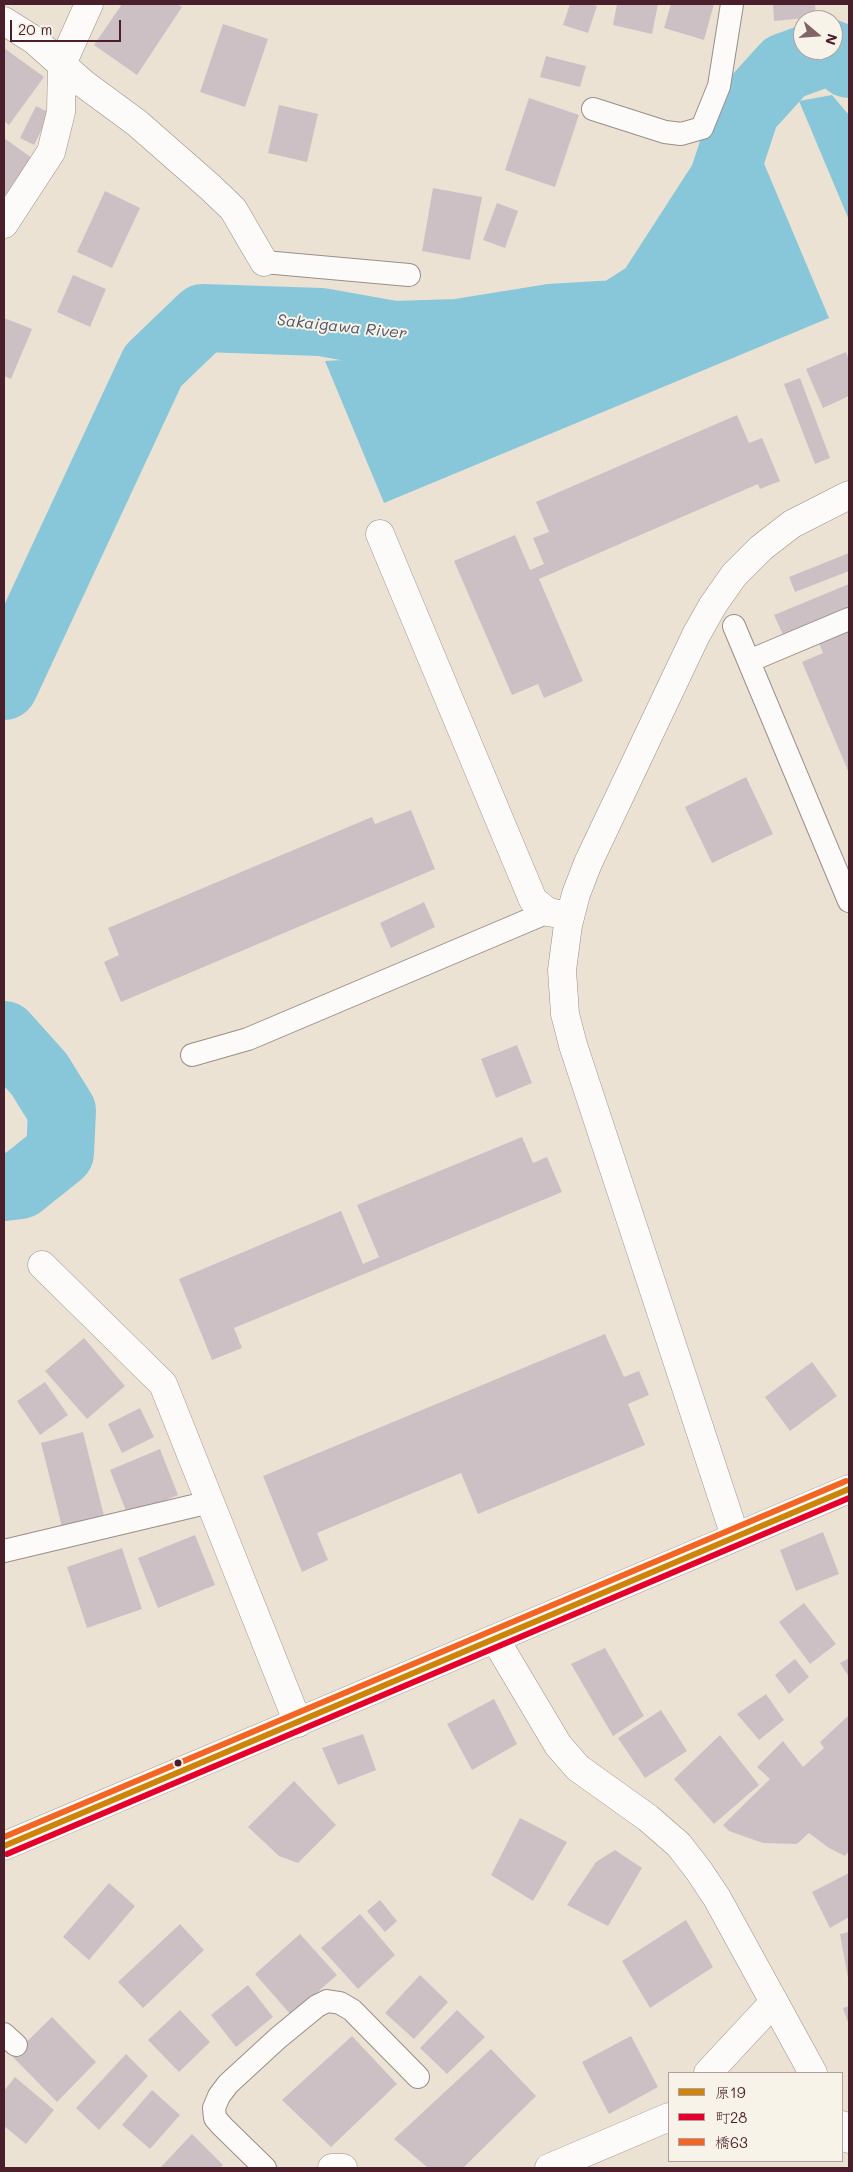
<!DOCTYPE html>
<html>
<head>
<meta charset="utf-8">
<style>
  body { margin:0 }
  #map { position:relative; width:853px; height:2172px; overflow:hidden; background:#ebe2d4; font-family:Mali,"Klee One",sans-serif }
  canvas { display:block }
  .frame { position:absolute; inset:0; border:5px solid #4a1f2b; pointer-events:none }
  .legend { position:absolute; left:668px; top:2072px; width:175px; height:90px; box-sizing:border-box; background:#f7f3e8; border:1px solid #b29e9c; margin:0; padding:6px 9px; list-style:none; font-size:15px; color:#4a1f2b }
  .legend li { display:flex; align-items:center; gap:10px; height:25px }
  .legend b { width:25px; border:1px solid #b29e9c }
  .north { position:absolute; left:793px; top:10px; width:50px; height:50px; box-sizing:border-box; background:#f7f3e8; border:1px solid #b29e9c; border-radius:50%; rotate:108deg; font-size:14px; font-weight:700; line-height:20px; text-align:center; color:#4a1f2b }
  .north::after { content:''; display:block; margin:auto; width:18px; height:22px; background:#826366; clip-path:polygon(50% 0,100% 100%,50% 72%,0 100%) }
  .scale { position:absolute; left:10px; top:20px; width:111px; height:22px; box-sizing:border-box; border:2px solid #4a1f2b; border-top:0; padding-left:6px; font-size:15px; line-height:18px; white-space:nowrap; color:#4a1f2b; -webkit-text-stroke:4px #f7f3e8; paint-order:stroke }
</style>
</head>
<body>
<div id="map">
<canvas width="853" height="2172"></canvas>
<div class="frame"></div>
<ul class="legend">
<li><b style="height:6px;background:#cc840b"></b>原19</li>
<li><b style="height:6px;background:#e4002b"></b>町28</li>
<li><b style="height:6px;background:#f26522"></b>橋63</li>
</ul>
<div class="north">N</div>
<div class="scale">20 m</div>
</div>
<script>
const context = document.querySelector('canvas').getContext('2d');
context.lineJoin = 'round';
function fill(path, color) { context.fillStyle = color; context.fill(path, 'evenodd'); }
const shape = rows => new Path2D(rows.map(r => 'M' + r).join(''));
function strokePath(path, color, width, dash) { context.strokeStyle = color; context.lineWidth = width; context.lineCap = dash ? 'butt' : 'round'; context.setLineDash(dash || []); context.stroke(path); }
function write(font, color, halo, rows, align = 'center') {
  context.font = font + ' Mali,sans-serif'; context.lineWidth = 4; context.setLineDash([]); context.textBaseline = 'middle'; context.strokeStyle = halo; context.fillStyle = color; for (const [text, x, y, turn = 0] of rows) {
    context.save(); context.translate(x, y); context.rotate((+turn || 0) * Math.PI / 180); context.textAlign = isNaN(turn) ? turn : align; if (halo) context.strokeText(text, 0, 0); context.fillText(text, 0, 0); context.restore();
  }
}
const water = shape([
  [832,95,849,115,849,220,799,101],
  [763,161,829,318,384,503,325,361,618,345,647,333,673,314,747,168]
]);
const river = shape([
  [4,686,153,366,203,318,321,322,394,335,457,333,550,318,617,314,650,293,723,180,746,110,785,67,826,52,847,60,849,64],
  [4,1035,39,1074,62,1111,60,1153,20,1185,4,1187]
]);
const building = shape([
  [122,4,177,4,182,7,137,75,94,45],
  [570,4,590,4,597,6,588,33,563,25],
  [617,4,658,4,652,34,613,25],
  [671,4,714,4,704,40,664,28],
  [773,4,815,4,816,17,774,21],
  [223,24,268,39,245,107,200,92],
  [4,48,44,77,9,125,4,121],
  [546,56,586,66,580,87,540,77],
  [529,98,579,115,555,187,505,170],
  [279,105,318,114,307,162,268,153],
  [36,106,50,113,34,145,20,138],
  [4,138,32,158,5,195,4,194],
  [433,188,482,197,470,260,422,251],
  [105,191,140,208,112,268,77,252],
  [497,203,518,211,505,248,483,240],
  [73,275,106,289,90,327,57,312],
  [4,318,32,329,11,379,4,376],
  [846,352,849,360,849,396,823,408,806,369],
  [800,378,830,458,815,464,784,384],
  [737,415,749,443,762,438,780,481,760,489,758,484,539,579,583,681,544,698,538,684,512,695,454,561,515,535,530,570,544,564,533,538,549,532,536,502],
  [849,553,849,571,795,592,789,577],
  [849,584,849,611,784,637,774,615],
  [849,630,849,773,802,662,823,653,819,643],
  [746,777,773,834,712,863,685,807],
  [411,810,435,869,121,1002,104,962,119,955,108,928,372,817,375,824],
  [424,902,435,927,391,948,380,923],
  [517,1045,532,1083,496,1098,481,1059],
  [522,1137,533,1163,547,1157,562,1192,234,1328,242,1348,212,1360,179,1279,341,1211,363,1264,379,1257,357,1205],
  [605,1334,624,1377,639,1371,649,1395,628,1404,645,1445,478,1514,461,1473,317,1533,328,1560,302,1572,263,1476],
  [84,1338,125,1386,87,1419,45,1371],
  [812,1362,837,1396,790,1431,765,1397],
  [45,1382,68,1415,40,1435,17,1401],
  [140,1408,154,1437,122,1453,108,1424],
  [83,1432,104,1516,62,1527,41,1443],
  [160,1449,178,1495,128,1516,110,1470],
  [823,1532,839,1574,796,1591,780,1550],
  [195,1535,215,1585,158,1608,138,1558],
  [122,1548,142,1609,87,1628,67,1567],
  [804,1603,836,1644,810,1664,779,1622],
  [605,1648,644,1716,613,1736,571,1664],
  [849,1658,849,1677,840,1663],
  [795,1659,809,1677,789,1694,775,1675],
  [766,1694,784,1720,759,1740,737,1714],
  [494,1699,517,1744,472,1770,447,1724],
  [661,1710,687,1751,645,1778,618,1738],
  [849,1715,849,1851,845,1856,829,1848,809,1833,797,1844,763,1843,729,1831,723,1825,770,1779,757,1767,783,1741,803,1767,824,1748,820,1742],
  [363,1734,376,1770,338,1785,322,1748],
  [720,1735,759,1785,714,1824,674,1779],
  [294,1781,336,1825,298,1863,279,1856,248,1827],
  [520,1818,567,1842,533,1901,491,1875],
  [615,1850,642,1868,608,1926,567,1905,596,1862],
  [849,1873,849,1917,830,1928,812,1892],
  [109,1883,135,1906,89,1960,63,1937],
  [380,1900,397,1921,385,1932,367,1911],
  [360,1914,395,1955,358,1989,321,1948],
  [686,1920,713,1967,650,2008,622,1961],
  [180,1924,204,1950,143,2008,118,1982],
  [849,1932,849,1978,848,1978,840,1934],
  [300,1934,337,1975,291,2015,255,1974],
  [420,1975,448,2002,414,2039,385,2013],
  [248,1985,273,2017,236,2047,211,2015],
  [849,2006,849,2025,843,2008],
  [180,2010,210,2042,179,2072,148,2040],
  [457,2010,485,2037,447,2074,420,2048],
  [52,2017,96,2062,57,2102,12,2056],
  [352,2036,397,2084,331,2147,282,2100],
  [631,2036,658,2087,609,2114,582,2062],
  [491,2049,536,2096,463,2168,428,2168,394,2139],
  [126,2054,148,2076,99,2130,76,2108],
  [15,2077,54,2110,26,2144,4,2126,4,2091],
  [152,2090,180,2115,150,2149,122,2125],
  [192,2134,223,2165,220,2168,160,2168]
]);
const service = shape([
  [593,109,665,132,681,134,702,128,719,86,732,4],
  [264,262,409,275],
  [734,626,849,901],
  [749,661,849,619],
  [192,1055,248,1039,548,912],
  [4,1551,210,1502],
  [4,2034,16,2045],
  [265,2168,222,2126,215,2118,214,2108,219,2096,228,2084,278,2038,317,2006,327,2001,340,2003,352,2010,418,2077]
]);
const minor = shape([
  [4,21,34,40,84,84,137,123,210,187,233,209,264,262],
  [4,224,51,152,61,112,62,64,89,4],
  [380,534,533,900,548,912,570,916],
  [42,1265,163,1384,298,1723],
  [708,2073,774,2002],
  [332,2168,343,2168],
  [549,2168,669,2117]
]);
const tertiary = shape([
  [735,1536,573,1045,565,1014,562,970,568,925,576,894,588,863,696,635,713,605,734,575,761,548,792,524,849,495],
  [495,1639,558,1745,578,1768,648,1818,679,1845,699,1871,717,1898,813,2073],
  [842,2125,849,2139]
]);
const primary = shape([
  [4,1846,849,1489]
]);
const bus1 = shape([
  [4,1846,849,1489]
]);
const bus2 = shape([
  [7,1854,849,1498]
]);
const bus3 = shape([
  [4,1837,846,1481]
]);
const markers = [
  [178,1763,4.5,"#4a1f2b"]
];
const waterNames = [
  ["Sakaigawa River",342,327,6]
];
fill(water, '#88c7da');
strokePath(river, '#88c7da', 68);
fill(building, '#cdc0c5');
strokePath(service, '#9a8e89', 24);
strokePath(minor, '#9a8e89', 29);
strokePath(tertiary, '#9a8e89', 29);
strokePath(primary, '#9a8e89', 29);
strokePath(service, '#fcfbf9', 22);
strokePath(minor, '#fcfbf9', 28);
strokePath(tertiary, '#fcfbf9', 28);
strokePath(primary, '#fcfbf9', 28);
strokePath(bus1, '#cc840b', 6);
strokePath(bus2, '#e4002b', 6);
strokePath(bus3, '#f26522', 6);
for (const [x, y, r, color] of markers) { const dot = new Path2D(); dot.arc(x, y, r, 0, 2 * Math.PI); context.fillStyle = color; context.fill(dot); strokePath(dot, '#f7f3e8', 2); }
write('italic 16px', '#515669', '#f7f3e8', waterNames);
</script>
</body>
</html>
